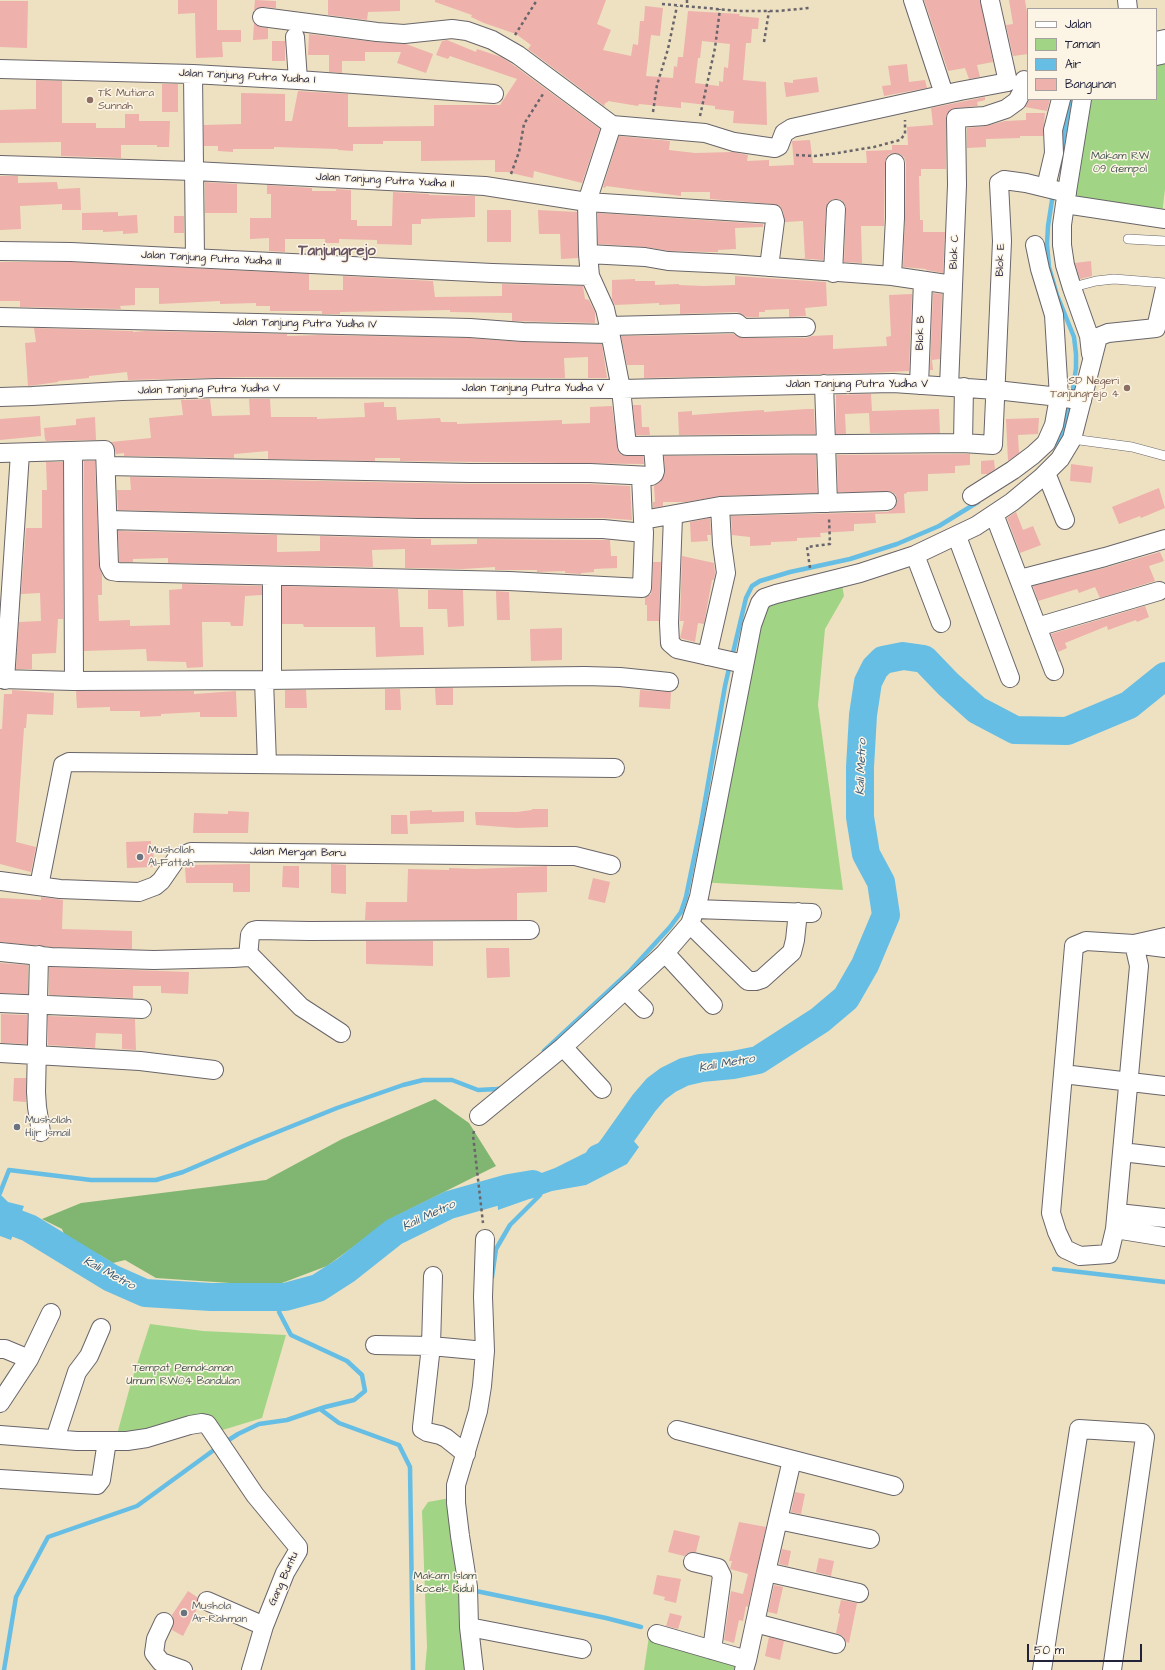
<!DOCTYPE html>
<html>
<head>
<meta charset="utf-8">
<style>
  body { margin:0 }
  #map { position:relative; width:1165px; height:1670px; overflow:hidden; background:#eee1c1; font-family:"Architects Daughter",sans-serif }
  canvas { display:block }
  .legend { position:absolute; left:1027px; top:8px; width:130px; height:92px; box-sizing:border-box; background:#fcf5e5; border:1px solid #a5a1a1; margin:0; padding:5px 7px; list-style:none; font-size:12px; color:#22223b }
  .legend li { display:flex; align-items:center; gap:8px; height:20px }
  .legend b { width:20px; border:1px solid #a5a1a1 }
  .scale { position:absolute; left:1027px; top:1644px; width:115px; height:18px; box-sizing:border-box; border:2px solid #22223b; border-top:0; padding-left:5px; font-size:12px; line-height:14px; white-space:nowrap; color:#22223b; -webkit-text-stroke:3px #fcf5e5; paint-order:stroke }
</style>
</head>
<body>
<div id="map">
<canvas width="1165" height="1670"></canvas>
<ul class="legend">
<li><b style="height:5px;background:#fff"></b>Jalan</li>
<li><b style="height:11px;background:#a1d585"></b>Taman</li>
<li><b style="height:11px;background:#66bee4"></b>Air</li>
<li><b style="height:11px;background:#eeb1ac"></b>Bangunan</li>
</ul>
<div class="scale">50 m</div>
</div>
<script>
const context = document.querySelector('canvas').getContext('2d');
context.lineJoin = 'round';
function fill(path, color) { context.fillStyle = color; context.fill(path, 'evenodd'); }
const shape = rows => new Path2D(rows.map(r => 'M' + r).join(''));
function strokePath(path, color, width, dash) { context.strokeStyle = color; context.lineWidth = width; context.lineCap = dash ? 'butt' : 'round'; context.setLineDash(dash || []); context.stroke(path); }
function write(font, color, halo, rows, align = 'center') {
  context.font = font + ' "Architects Daughter",sans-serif'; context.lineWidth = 3; context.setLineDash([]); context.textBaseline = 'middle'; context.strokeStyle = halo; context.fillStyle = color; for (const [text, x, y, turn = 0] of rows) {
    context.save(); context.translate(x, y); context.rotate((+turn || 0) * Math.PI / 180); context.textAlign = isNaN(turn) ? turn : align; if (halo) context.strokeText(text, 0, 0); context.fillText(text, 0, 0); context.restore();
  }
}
const green = shape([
  [1165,59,1165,189,1162,215,1071,201,1087,99,1156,99,1156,61],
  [840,573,844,596,825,629,818,705,843,890,698,882,738,663,752,598,760,589],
  [150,1324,203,1331,286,1335,262,1418,216,1432,208,1421,116,1438,131,1383],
  [450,1498,469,1670,425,1670,427,1647,422,1511,428,1502],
  [649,1636,737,1660,734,1670,644,1670]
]);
const forest = shape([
  [435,1099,469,1123,496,1166,394,1217,327,1266,274,1286,156,1278,125,1260,113,1263,100,1255,72,1253,62,1229,42,1219,81,1203,266,1180,342,1139]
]);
const water = shape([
  [617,1122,639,1147,627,1164,586,1185,552,1191,498,1210,496,1187,528,1178,555,1168,593,1149],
  [0,1194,8,1202,24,1206,11,1240,0,1236]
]);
const stream = shape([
  [1062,149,1070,99],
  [1053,194,1048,226,1047,244,1049,267,1057,295,1074,337,1076,354,1076,368,1072,395],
  [1054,445,1061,435,1070,402],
  [732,657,746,598,752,586,760,581,790,572,850,559,897,544,939,526,978,502],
  [544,1051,629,972,670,927,681,912,686,897,701,824,725,686,730,664],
  [0,1193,9,1170,91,1180,156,1180,183,1172,255,1141,337,1108,403,1085,423,1080,452,1080,478,1090,497,1089,503,1088],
  [1054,1269,1165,1282],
  [492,1277,496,1249,510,1225,540,1195,538,1189],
  [320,1409,339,1423,399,1445,410,1467,413,1670],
  [224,1443,238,1434,259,1424,287,1420,325,1407,354,1400,365,1391,362,1375,347,1361,291,1335,279,1312,285,1297],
  [475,1587,476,1591,606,1618,641,1627],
  [4,1670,16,1597,48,1537,137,1506,218,1447]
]);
const river = shape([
  [599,1158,608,1154,644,1103,656,1089,668,1080,684,1072,701,1068,733,1065,758,1060,820,1020,846,998,865,965,886,915,881,882,866,854,860,817,860,767,863,715,868,682,875,668,883,660,903,656,924,659,948,684,977,710,1015,730,1067,731,1129,705,1165,676],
  [0,1217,29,1228,111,1278,145,1293,211,1297,285,1297,318,1288,346,1270,394,1232,449,1205,509,1188,533,1184]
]);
const building = shape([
  [178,0,217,0,217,30,241,30,241,42,222,42,223,57,196,58,195,13,178,14],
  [255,0,276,1,276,8,263,7,254,10],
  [328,0,400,0,400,11,368,12,367,20,328,15],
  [435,0,606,0,597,24,611,30,603,50,631,56,633,44,638,45,640,21,644,21,645,6,663,8,660,36,651,35,646,76,673,78,674,66,677,67,678,57,683,57,688,11,740,14,739,16,759,18,758,29,752,29,751,43,746,43,743,80,766,82,767,125,733,123,734,111,715,109,715,106,681,102,681,108,639,104,638,106,608,101,607,103,606,102,604,106,528,49,531,45,516,34,484,23,471,17,472,15,435,2],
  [702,41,730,44,728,68,724,67,723,82,719,81,719,86,695,83,698,58,700,58],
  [924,0,980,0,993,62,977,65,980,77,969,79,965,68,948,71],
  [1009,0,1025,0,1028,19,1028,54,1013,56,1006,25,1013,24],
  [0,1,28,1,27,48,0,47],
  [254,23,260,27,268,28,268,39,253,40],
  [309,34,376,42,406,44,433,54,426,73,397,63,401,52,365,52,365,61,342,61,342,73,329,72,329,55,308,55],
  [447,40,476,52,477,49,501,57,512,64,600,129,582,183,534,171,533,178,507,172,495,172,495,160,421,161,421,141,383,141,383,144,353,144,353,151,338,150,338,149,274,147,274,149,233,149,233,152,218,151,218,146,204,146,204,125,241,124,241,93,285,94,285,121,292,121,298,91,348,94,348,127,434,126,434,105,500,105,517,79,450,56,448,59,436,55,442,41],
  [272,41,285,41,285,61,272,61],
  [907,64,909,82,925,80,927,88,884,96,882,86,891,85,888,66],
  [817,77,819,92,786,97,784,82,793,83,793,80],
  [36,80,62,81,62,123,96,123,96,128,125,128,125,114,139,114,139,121,170,121,169,147,157,147,157,145,121,145,121,158,61,156,61,142,0,143,0,110,36,109],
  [162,84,178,84,178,112,162,112],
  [985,97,985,100,977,102,978,106,955,108,947,113,946,118,946,169,921,169,921,176,919,176,920,220,923,220,923,232,945,232,943,273,926,270,926,269,903,267,905,219,906,163,904,157,900,154,895,153,889,154,886,158,885,163,884,226,861,226,862,263,844,262,846,209,845,204,841,200,837,199,831,200,827,204,826,208,823,260,797,258,805,258,803,221,785,222,783,211,780,206,774,204,710,199,710,192,681,192,681,196,606,186,605,188,603,187,619,136,670,141,669,150,695,153,733,152,748,155,747,161,769,160,769,166,794,165,792,141,810,140,813,163,867,163,866,151,892,150,892,145,908,145,907,127,933,125,931,108],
  [1030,99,1050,99,1047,111,1025,107],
  [1026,113,1045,113,1043,136,1020,136,1020,138,986,139,986,147,967,148,967,128,986,126,1005,121,1026,120],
  [0,176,18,176,18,183,57,182,58,189,80,188,81,210,62,210,62,204,20,206,21,229,0,230],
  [205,182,237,184,237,213,205,213],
  [267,185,312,188,312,191,336,191,336,189,351,190,351,220,357,220,357,226,392,226,393,192,429,194,429,195,475,196,475,217,421,219,421,224,412,224,412,245,377,244,377,240,339,239,339,243,325,243,325,239,285,239,285,252,269,251,269,238,250,239,250,218,271,218,271,194,267,194],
  [487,210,511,210,511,242,487,242],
  [538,210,577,212,578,258,561,259,560,234,539,234],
  [118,212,118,216,137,215,138,233,123,234,123,231,103,232,103,230,82,230,82,213],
  [598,213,763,224,763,227,735,228,736,249,718,250,718,252,709,252,669,251,646,247,598,244],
  [174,216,184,216,184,233,174,233],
  [1091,261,1092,276,1080,279,1075,263],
  [0,262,71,262,309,274,309,290,343,290,343,276,433,281,435,297,502,296,502,284,583,286,585,299,589,300,595,312,595,323,512,321,512,313,450,312,450,310,340,312,340,314,322,314,322,311,270,311,270,306,256,306,256,303,220,304,220,301,159,304,159,288,135,288,135,305,120,306,121,309,20,307,20,301,0,301],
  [735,276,826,282,827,306,805,308,806,316,789,317,789,309,765,310,765,312,759,312,759,317,747,317,737,312,680,314,680,304,659,305,659,303,615,305,612,300,612,280,635,279,635,281,655,281,655,285,679,284,679,285,704,286,735,285],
  [933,293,942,294,940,359,932,360,933,370,930,370],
  [912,294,909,371,870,373,644,378,644,365,627,365,621,336,733,334,743,338,806,338,812,336,833,335,833,349,887,346,886,337,891,336,889,295],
  [34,328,133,331,133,332,145,331,287,334,287,336,319,335,469,338,523,342,602,344,607,378,588,378,588,357,564,358,565,378,247,377,128,380,127,372,89,376,89,378,58,381,58,382,28,386,25,343,36,342],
  [871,394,872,411,939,409,940,433,870,433,869,413,845,414,846,434,836,434,836,395],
  [210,399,212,416,250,415,249,399,270,399,271,417,317,417,317,419,365,417,364,403,384,402,384,407,396,407,397,420,440,418,441,422,457,422,457,424,562,420,562,424,590,423,590,407,612,406,618,452,622,455,627,456,643,456,644,464,400,461,400,458,375,458,375,461,268,459,268,451,234,454,234,458,130,456,124,456,124,453,116,454,114,445,111,442,151,438,149,418,183,415,181,400],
  [633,405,641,405,642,427,649,427,650,435,636,435],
  [807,409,814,409,815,434,679,435,678,412,692,411,692,415,747,411,764,410,764,412],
  [40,416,41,436,0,440,0,419],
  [95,417,96,440,46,441,45,439,44,428,76,425,76,419],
  [1039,418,1038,434,1018,435,1019,453,1008,461,1006,419],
  [970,454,970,465,955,466,955,473,928,474,928,491,907,492,907,493,904,494,905,513,875,514,876,523,854,524,854,531,820,533,821,537,797,538,797,541,771,542,771,545,750,546,750,537,732,535,731,516,887,512,892,510,896,506,897,500,896,495,892,492,838,492,837,455],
  [816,455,817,493,720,496,686,502,663,502,663,506,653,508,653,502,655,502,654,486,660,482,665,474,664,456],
  [994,460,995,469,988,474,981,474,981,461],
  [84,461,95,461,99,565,102,574,102,595,98,595,99,621,130,620,130,626,170,625,169,590,182,589,182,584,262,586,262,595,245,596,243,626,231,626,230,622,202,622,203,667,187,668,186,662,147,661,146,649,84,651],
  [46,462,63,462,63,619,58,619,56,653,32,654,32,669,16,669,19,622,41,621,40,593,21,594,26,528,42,528,42,490,47,490],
  [1071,464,1093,467,1091,483,1070,481],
  [130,477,470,484,590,484,630,486,632,520,603,518,417,518,118,510,117,490,131,490],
  [1159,488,1165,508,1141,518,1140,516,1119,524,1112,507],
  [1016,512,1023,530,1033,526,1041,545,1020,553,1007,518],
  [710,518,711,535,707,535,708,541,691,542,690,522],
  [118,531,277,535,277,552,320,551,320,536,431,539,431,545,477,544,477,539,602,540,610,540,611,556,617,556,617,568,594,569,594,572,581,573,581,574,565,573,565,571,537,572,537,570,495,570,495,567,463,569,405,568,405,549,372,550,373,567,168,563,168,558,133,559,133,562,119,562],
  [1160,552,1164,561,1149,566,1155,581,1100,598,1095,587,1079,593,1077,589,1038,601,1033,586,1108,567],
  [682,556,714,563,715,573,714,580,712,580,704,624,698,623,695,642,680,638,684,621,680,621],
  [653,562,661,562,659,621,647,621,647,605,645,605,645,598,651,594,652,589],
  [282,586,398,589,400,627,423,627,424,655,376,657,375,627,304,627,303,624,282,624],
  [428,590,463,590,464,626,448,627,447,609,428,609],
  [496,591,509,592,510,620,497,620],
  [1145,606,1149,617,1137,622,1136,620,1108,630,1107,626,1065,643,1067,648,1058,652,1051,634],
  [562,628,562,660,531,661,530,629],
  [435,688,453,688,453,705,436,705],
  [385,689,400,689,401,710,385,710],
  [12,690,54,693,53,715,27,714,26,728,24,728,16,842,36,847,31,872,0,864,0,729,2,729,4,694,12,694],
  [285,690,306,690,307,708,285,708],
  [640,690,671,692,670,709,639,707],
  [76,691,194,691,194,694,236,691,237,717,200,717,200,712,161,714,161,716,140,717,140,711,110,711,110,707,77,708],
  [532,809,548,809,548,827,517,828,476,825,475,812,517,812,532,810],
  [432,810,432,812,464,811,464,822,410,824,410,811],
  [228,811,249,812,248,833,193,833,194,813,228,814],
  [391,815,407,815,408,834,391,834],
  [151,841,151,846,153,846,154,867,127,868,126,842],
  [250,864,250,892,233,892,233,883,186,883,185,866,188,865],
  [331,864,346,865,346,894,331,893],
  [283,866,299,866,299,888,282,887],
  [547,866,547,892,517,893,517,920,365,920,366,902,407,902,408,869,449,870,449,868,475,869],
  [593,878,610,882,605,903,588,899],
  [41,897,63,900,62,929,132,931,132,949,52,947,0,942,0,898,41,900],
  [366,941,433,941,433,966,366,964],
  [486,948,509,948,510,977,487,978],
  [0,963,28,965,28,994,0,993],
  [49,967,189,972,188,994,161,993,161,986,133,986,133,998,49,995],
  [1,1014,27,1015,27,1044,1,1043],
  [48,1016,135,1019,136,1050,122,1049,122,1034,96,1033,95,1048,48,1045],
  [14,1078,26,1078,26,1102,13,1101],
  [795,1492,805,1494,801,1514,791,1512],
  [739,1522,766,1527,748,1607,746,1606,743,1621,739,1620,734,1643,724,1640,731,1591,743,1594,748,1574,730,1569,732,1561,729,1561],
  [674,1530,700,1536,696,1552,690,1552,684,1556,668,1552],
  [782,1549,791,1551,788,1566,779,1564],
  [819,1558,834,1561,831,1576,816,1572],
  [657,1575,681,1579,676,1603,664,1600,665,1597,653,1594],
  [774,1585,783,1587,777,1614,768,1612],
  [188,1591,197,1597,197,1602,198,1607,183,1636,172,1630,174,1622,172,1615],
  [841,1600,857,1603,849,1643,846,1642,843,1636,836,1633,840,1614,838,1613],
  [670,1613,682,1616,678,1629,666,1626],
  [769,1637,784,1641,780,1660,765,1656]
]);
const path = shape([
  [687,0,687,7],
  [662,4,739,11,778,11,809,8],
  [515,35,537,0],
  [764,42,769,11],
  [653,112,657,85,668,49,677,6],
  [700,116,715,48,720,9],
  [796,155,815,156,838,153,874,147,900,140,905,134,905,120],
  [511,174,519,152,524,124,543,94],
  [810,568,807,547,830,544,829,518],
  [474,1131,473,1135,483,1223]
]);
const lane = shape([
  [1128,239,1165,241],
  [1077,286,1096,281,1114,279,1165,283],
  [1072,439,1132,447,1165,456]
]);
const street = shape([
  [913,0,944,94],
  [1127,0,1128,9],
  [262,17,377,32,404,34,452,29,467,31,492,40,518,55,612,125,705,133,734,142,775,148,779,146,784,133,792,128,960,91,1008,82,990,1],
  [295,37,298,80],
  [1156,41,1165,39],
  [1156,56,1165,54],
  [0,69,193,74,298,80,494,94],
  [193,74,195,258],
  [1082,99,1065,204,1062,225,1062,245,1065,265,1072,288,1089,336,1091,354],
  [895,163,895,218,892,276,731,264,668,261,645,257,588,254,590,276,605,309,608,322,621,389,627,446,963,443,964,387],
  [0,165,194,171,485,186,587,202,773,214,775,221,769,267],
  [1046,187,1054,153,1053,130,1061,99],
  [1065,204,1165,219],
  [0,251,71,252,492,273,590,276],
  [588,254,587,202,612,125],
  [833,273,836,209],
  [892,276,953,285],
  [0,317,470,328,523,332,609,334],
  [608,326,737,323,743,328,806,327],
  [824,384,828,503],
  [919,385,923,281],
  [949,387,957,185,956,118,985,116,1006,109,1017,101,1024,88,1024,80],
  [0,397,32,396,122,391,218,388,621,389,893,383,996,390,1059,397,1082,401],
  [963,443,993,445,1002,241,999,183,1004,180,1026,183,1067,193],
  [73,451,74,681],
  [0,453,105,450,109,565,112,571,118,572,509,581,642,588,644,533,643,520,720,506,887,501],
  [106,466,470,473,590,473,651,476,654,474,655,471,653,447],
  [1046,473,1065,520],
  [641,476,643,520],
  [972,496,1013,470,1033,455,1046,443,1054,425,1059,397,1054,315,1040,269,1035,245],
  [994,514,1054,671],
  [673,516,669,623,670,643,677,649,744,664],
  [108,520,417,528,603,529,644,533],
  [959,542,1010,678],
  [915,555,941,623],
  [272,576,272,680],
  [1020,579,1105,557,1165,539],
  [1037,627,1159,591],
  [707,656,726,573,722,544,720,506],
  [1,679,74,681,264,680,585,676,620,677,669,682],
  [5,680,20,453],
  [264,680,267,764],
  [0,881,60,889,139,892,155,886,161,881,177,858,191,852,555,856,575,856,611,865],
  [39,886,63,765,69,762,615,768],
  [695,909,812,913],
  [690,924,746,979,748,981,756,981,762,979,792,952,795,940,798,912],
  [1165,937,1134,944,1165,948],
  [1086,941,1134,944,1139,966,1115,1229,1109,1254,1080,1256,1065,1249,1057,1232,1051,1213,1074,946,1086,941],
  [0,952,51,957,154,960,233,958,248,957,250,935,253,931,257,930,309,931,530,930],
  [665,953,713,1005],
  [249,954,301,1007,341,1033],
  [39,955,36,1092,37,1107,41,1132],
  [625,990,644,1009],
  [0,1003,142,1009],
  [563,1047,602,1089],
  [0,1053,140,1061,214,1070],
  [1063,1074,1165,1086],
  [479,1116,563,1047,625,990,665,953,690,924,699,897,752,625,760,603,764,598,776,594,860,573,915,555,976,526,1012,502,1041,478,1060,459,1072,439,1098,337,1108,333,1156,328,1165,288],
  [1122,1152,1165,1157],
  [1118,1213,1165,1218],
  [1115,1229,1165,1237],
  [433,1276,431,1346,422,1427,422,1429,427,1432,440,1435,446,1438,466,1454],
  [375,1345,431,1346,485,1351],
  [0,1349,5,1349,29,1359],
  [0,1403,29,1359,51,1313],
  [677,1430,894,1486],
  [0,1435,77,1441,127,1441,147,1438,190,1425,202,1423,207,1424,255,1495,298,1547,298,1551,285,1573,264,1626,251,1670],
  [55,1439,77,1372,89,1356,101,1328],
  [0,1479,97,1485,101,1480,107,1441],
  [778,1520,792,1460],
  [693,1562,718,1568,722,1576,712,1650],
  [766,1572,778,1520,870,1539],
  [207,1601,264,1626],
  [164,1622,156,1639,154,1653,161,1662,183,1670],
  [755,1623,836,1644],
  [469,1627,582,1649],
  [657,1634,747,1660,744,1670],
  [747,1660,766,1572,859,1593],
  [474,1670,469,1627,468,1587,460,1536,456,1503,456,1485,478,1411,482,1386,485,1351,483,1297,485,1239],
  [1042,1670,1079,1429,1142,1433,1145,1437,1112,1670]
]);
const markers = [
  [90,100,4,"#8d6e63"],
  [1127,388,4,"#8d6e63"],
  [140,857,4,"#6b7280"],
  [17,1127,4,"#6b7280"],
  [184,1613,4,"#6b7280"]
];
const streetNames = [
  ["Jalan Tanjung Putra Yudha I",247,77,3],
  ["Jalan Tanjung Putra Yudha II",385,181,3],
  ["Blok C",955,252,-87],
  ["Jalan Tanjung Putra Yudha III",211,259,3],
  ["Blok E",1001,260,-88],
  ["Jalan Tanjung Putra Yudha IV",305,324,1],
  ["Blok B",921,333,-88],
  ["Jalan Tanjung Putra Yudha V",857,385],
  ["Jalan Tanjung Putra Yudha V",533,389],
  ["Jalan Tanjung Putra Yudha V",209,390,-1],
  ["Jalan Mergan Baru",298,853,1],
  ["Gang Buntu",284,1579,-66]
];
const educationNames = [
  ["TK Mutiara",98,94],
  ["Sunnah",98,107],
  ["SD Negeri",1119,382,"right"],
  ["Tanjungrejo 4",1119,395,"right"]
];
const parkNames = [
  ["Makam RW",1120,157],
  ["09 Gempol",1120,170],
  ["Tempat Pemakaman",183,1369],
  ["Umum RW04 Bandulan",183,1382],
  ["Makam Islam",445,1577],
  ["Kocek Kidul",445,1590]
];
const worshipNames = [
  ["Mushollah",148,851],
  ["Al-Fattah",148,864],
  ["Mushollah",25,1121],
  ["Hijr Ismail",25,1134],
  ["Mushola",192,1607],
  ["Ar-Rahman",192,1620]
];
const waterNames = [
  ["Kali Metro",862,767,-88],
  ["Kali Metro",727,1064,-10],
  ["Kali Metro",429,1216,-25],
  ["Kali Metro",109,1274,28]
];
const districtNames = [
  ["Tanjungrejo",337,252]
];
fill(green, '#a1d585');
fill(forest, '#80b672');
fill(water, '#66bee4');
strokePath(stream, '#66bee4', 4.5);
strokePath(river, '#66bee4', 28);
fill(building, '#eeb1ac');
strokePath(lane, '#69656a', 10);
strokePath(street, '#69656a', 20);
strokePath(path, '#69656a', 2.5, [3, 3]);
strokePath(lane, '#fff', 9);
strokePath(street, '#fff', 18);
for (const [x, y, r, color] of markers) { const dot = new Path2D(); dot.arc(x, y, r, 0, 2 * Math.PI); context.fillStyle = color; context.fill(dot); strokePath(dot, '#fcf5e5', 1.5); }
write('11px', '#22223b', '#fcf5e5', streetNames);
write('11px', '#785e54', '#fcf5e5', educationNames, 'left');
write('11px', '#485851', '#fcf5e5', parkNames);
write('11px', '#5b616d', '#fcf5e5', worshipNames, 'left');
write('italic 12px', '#3a5976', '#fcf5e5', waterNames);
write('bold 15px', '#695463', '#fcf5e5', districtNames);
</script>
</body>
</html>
